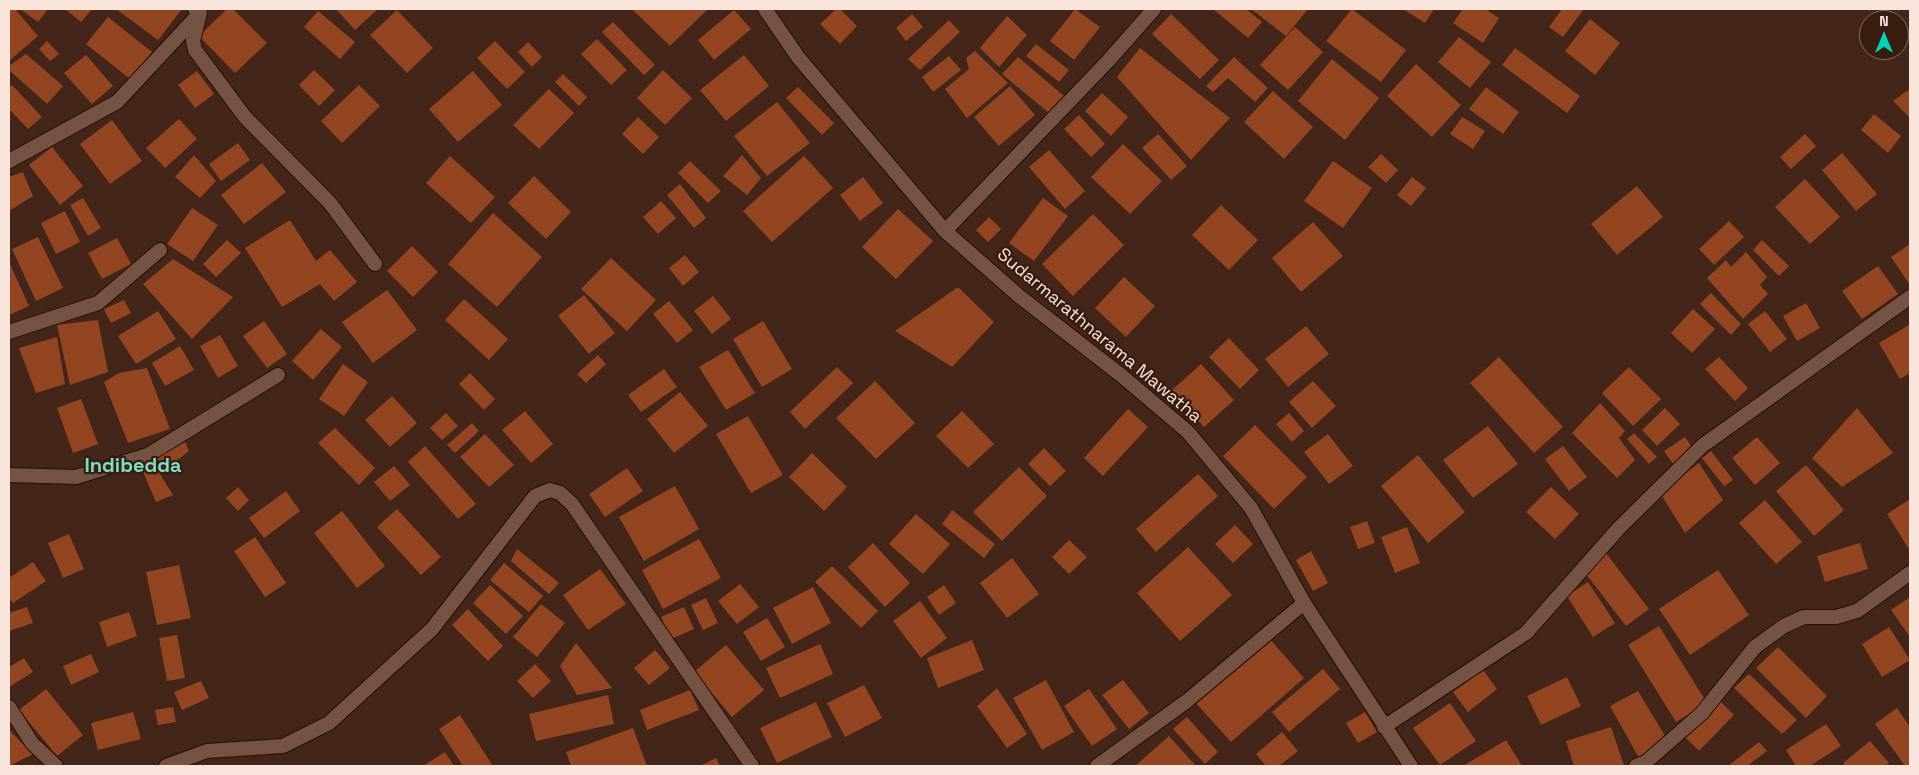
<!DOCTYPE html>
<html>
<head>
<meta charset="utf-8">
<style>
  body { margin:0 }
  #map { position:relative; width:1919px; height:775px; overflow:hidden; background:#432619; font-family:"Space Grotesk",sans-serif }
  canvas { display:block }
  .frame { position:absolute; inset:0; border:10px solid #f9e5dc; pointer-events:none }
  .north { position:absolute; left:1859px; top:10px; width:50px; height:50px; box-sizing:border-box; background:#381c0f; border:1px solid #856c61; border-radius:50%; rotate:0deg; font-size:14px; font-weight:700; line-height:20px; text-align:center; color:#f9e5dc }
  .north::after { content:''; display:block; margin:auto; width:18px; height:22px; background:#00d5b7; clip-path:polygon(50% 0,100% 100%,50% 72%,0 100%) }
</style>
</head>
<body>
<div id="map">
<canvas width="1919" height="775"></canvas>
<div class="frame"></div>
<div class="north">N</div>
</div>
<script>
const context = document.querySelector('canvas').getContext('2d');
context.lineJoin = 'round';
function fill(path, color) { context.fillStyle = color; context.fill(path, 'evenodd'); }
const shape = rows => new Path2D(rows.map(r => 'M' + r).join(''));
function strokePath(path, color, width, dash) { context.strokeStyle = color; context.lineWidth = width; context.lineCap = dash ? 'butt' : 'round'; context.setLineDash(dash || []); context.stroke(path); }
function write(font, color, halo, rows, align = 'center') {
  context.font = font + ' "Space Grotesk",sans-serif'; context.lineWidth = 4.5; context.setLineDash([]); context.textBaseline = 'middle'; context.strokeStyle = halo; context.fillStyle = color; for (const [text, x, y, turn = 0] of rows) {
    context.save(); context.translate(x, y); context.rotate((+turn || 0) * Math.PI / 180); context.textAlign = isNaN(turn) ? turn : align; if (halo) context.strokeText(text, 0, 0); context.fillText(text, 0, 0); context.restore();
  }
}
const building = shape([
  [9,9,15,9,38,36,9,61],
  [20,9,48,9,38,22],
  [65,9,92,9,81,22],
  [116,9,182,9,158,40],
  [227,9,233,9,267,43,235,73,199,36],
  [336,9,378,9,355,30],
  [632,9,708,9,670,46],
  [836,9,840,9,857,26,840,44,820,24],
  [1075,9,1100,27,1074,60,1050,41],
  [1213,9,1246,9,1262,22,1248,38],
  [1251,9,1308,9,1286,36],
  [1352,9,1406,50,1381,82,1326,41],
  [1403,9,1434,9,1425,23],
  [1463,9,1485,9,1499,18,1483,43,1453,23],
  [1562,9,1584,9,1563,37,1549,27],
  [397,10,433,48,407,73,370,35],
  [734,10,751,29,714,60,698,40],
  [318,11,355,42,340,59,304,27],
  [912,14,923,27,906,41,896,28],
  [1171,14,1219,60,1200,79,1152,34],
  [1007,16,1027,35,999,67,980,48],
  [108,17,152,52,130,79,86,44],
  [1590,19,1620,43,1595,75,1565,51],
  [949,20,960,32,920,70,908,59],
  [613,22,655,65,644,75,602,32],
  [1295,27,1323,52,1288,90,1260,65],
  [1459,37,1491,62,1470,88,1438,62],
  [597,39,627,70,611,85,581,54],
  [47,41,59,54,50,61,39,49],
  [495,41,525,72,507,89,477,58],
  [528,42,542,57,532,67,518,52],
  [1036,44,1069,70,1059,82,1026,56],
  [1140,48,1230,118,1191,160,1117,77],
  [1515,48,1580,96,1567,113,1502,65],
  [975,51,1008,83,967,118,945,89,969,69,966,58],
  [26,54,63,86,47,104,9,70,9,66],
  [86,55,113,86,92,104,64,73],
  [744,55,769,86,726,121,700,90],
  [949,56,961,70,933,92,922,77],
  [1018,57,1064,96,1049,113,1002,74],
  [1234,57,1268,88,1255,102,1228,78,1213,92,1206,86],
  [1332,59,1379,98,1345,140,1298,101],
  [1416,64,1461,105,1432,137,1387,96],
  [314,70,335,90,319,106,299,85],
  [663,70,692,98,665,125,637,98],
  [197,71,214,94,195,108,178,85],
  [473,71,502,105,458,142,429,109],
  [563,74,587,97,579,106,555,82],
  [12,85,42,117,28,129,9,109,9,87],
  [359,85,380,106,342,143,321,121],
  [1010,86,1035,115,999,146,974,117],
  [798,87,834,123,822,135,786,98],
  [1486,87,1519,112,1503,134,1469,109],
  [549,89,574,113,539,149,513,125],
  [1908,90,1910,92,1910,118,1893,101],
  [1273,91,1313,127,1284,159,1244,122],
  [1102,93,1128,117,1111,136,1085,111],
  [777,102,810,143,767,176,734,136],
  [1874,114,1901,136,1888,153,1861,130],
  [1079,115,1105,144,1091,157,1064,129],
  [638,117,659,137,643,154,622,134],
  [1462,117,1485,131,1473,149,1450,134],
  [179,119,197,139,165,168,146,148],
  [112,120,142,161,110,184,80,144],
  [1158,134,1187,166,1171,180,1142,148],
  [1805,134,1816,146,1791,169,1780,157],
  [238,143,250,160,221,181,209,164],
  [1123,144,1162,181,1130,214,1091,177],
  [52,147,83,186,60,205,29,165],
  [1049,150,1085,191,1065,209,1029,167],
  [1842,153,1877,194,1856,211,1822,170],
  [1381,154,1398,170,1386,183,1368,167],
  [194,155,216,181,200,198,175,177],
  [742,155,761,178,747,195,723,176],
  [450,156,495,197,471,223,426,183],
  [804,156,833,188,772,242,743,211],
  [690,161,721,191,708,203,678,173],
  [1333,161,1372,188,1343,228,1304,201],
  [262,163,286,192,244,224,221,195],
  [23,172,33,196,9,211,9,177],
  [534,176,571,212,546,239,508,203],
  [863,177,883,203,860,221,840,195],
  [1412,177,1426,188,1411,206,1397,195],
  [1805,179,1840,217,1810,244,1775,207],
  [680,184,706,218,694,228,667,195],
  [1637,186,1663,217,1617,255,1591,224],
  [83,198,101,228,88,236,70,205],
  [1043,198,1068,216,1034,261,1009,243],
  [661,201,676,218,658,234,643,217],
  [1221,205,1258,240,1229,270,1192,235],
  [192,208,218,225,193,261,167,244],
  [898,209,933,241,896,279,862,247],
  [65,211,80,242,56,254,41,223],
  [493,213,542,257,497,307,448,264],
  [1093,214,1124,245,1073,296,1042,264],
  [989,217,1001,229,988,242,976,230],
  [290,220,316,261,330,250,357,282,334,301,320,284,282,307,245,248],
  [1729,221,1744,237,1714,265,1699,249],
  [1313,222,1343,256,1301,292,1272,258],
  [38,237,63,288,36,301,12,249],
  [117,238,131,264,102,279,88,253],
  [227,240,241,253,216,277,203,264],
  [1762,240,1789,266,1779,276,1753,250],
  [1910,244,1910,285,1891,257],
  [412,246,438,272,413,297,387,271],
  [1746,252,1767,277,1760,285,1768,294,1743,319,1707,278,1726,260,1731,267],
  [685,255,699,272,683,286,669,268],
  [611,258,656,300,627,331,581,289],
  [173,259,233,297,192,339,143,284],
  [9,262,29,306,9,315],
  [1878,266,1898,294,1862,319,1842,291],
  [1124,277,1155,306,1126,337,1095,308],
  [958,287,994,322,952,367,895,331],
  [387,290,417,330,373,363,342,322],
  [1711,293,1741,324,1731,335,1700,304],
  [584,295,615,333,589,354,558,316],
  [713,296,731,319,712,334,694,311],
  [464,299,508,339,489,360,445,320],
  [124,300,131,313,111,323,104,309],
  [669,301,693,330,677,343,653,314],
  [1806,303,1820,328,1797,341,1783,316],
  [1693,309,1715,329,1692,353,1671,333],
  [158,311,176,339,136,364,118,336],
  [1765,311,1787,339,1770,352,1748,324],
  [98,320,108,372,70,385,57,325],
  [264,321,287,354,267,368,243,336],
  [763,321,792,369,762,387,733,339],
  [1909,325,1910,373,1900,379,1879,343],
  [1306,326,1329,354,1288,387,1265,359],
  [321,329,342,347,313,380,292,361],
  [220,335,238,366,218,378,200,346],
  [57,337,65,384,36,393,19,348],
  [1229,338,1259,370,1240,389,1209,357],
  [180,346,194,370,165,386,152,363],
  [728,350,755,393,726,410,699,367],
  [598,355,606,364,586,383,577,374],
  [1499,357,1563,427,1534,453,1470,383],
  [1719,357,1748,388,1735,401,1705,369],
  [343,364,368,382,344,416,319,399],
  [1201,364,1234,400,1204,427,1171,391],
  [837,367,853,383,805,429,790,412],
  [1629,367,1661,399,1633,426,1602,393],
  [147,368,170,429,128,443,104,382,119,373],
  [664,369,677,387,641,412,628,395],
  [470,373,495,399,484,410,459,384],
  [875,381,915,423,876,459,836,418],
  [1313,381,1336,406,1312,428,1289,402],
  [680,392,708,426,674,453,647,419],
  [392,396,417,423,390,447,365,420],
  [81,399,98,444,73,453,57,408],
  [1600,403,1625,431,1619,438,1635,460,1617,478,1572,433],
  [1665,408,1680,424,1657,446,1642,430],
  [1857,408,1893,453,1842,487,1812,458],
  [1128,409,1148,427,1103,476,1084,458],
  [525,411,553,444,531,463,502,430],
  [962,411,994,444,968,468,936,436],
  [446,413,458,426,442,440,430,428],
  [1289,413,1304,431,1292,442,1276,424],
  [748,416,783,475,751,493,716,434],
  [472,423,479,431,455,453,447,445],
  [1255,425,1307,477,1274,509,1223,456],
  [1488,426,1518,464,1473,498,1443,460],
  [335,428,375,468,359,485,318,443],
  [1634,433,1657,457,1649,464,1627,439],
  [485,434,514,465,489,487,460,457],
  [1328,434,1353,466,1329,484,1304,452],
  [1685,437,1693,449,1673,464,1664,451],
  [1757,437,1780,463,1755,485,1732,458],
  [185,442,189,451,160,474,173,495,156,502,141,467],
  [425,446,476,504,458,519,408,462],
  [1563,446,1587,477,1569,491,1545,459],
  [1044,448,1066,471,1050,486,1028,464],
  [1711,451,1733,480,1724,486,1702,458],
  [812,453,847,487,824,511,789,477],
  [1418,455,1465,512,1428,543,1381,486],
  [1699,463,1723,500,1685,533,1660,493],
  [1806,465,1844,510,1814,536,1776,491],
  [394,466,410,485,390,501,374,482],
  [1019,467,1047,496,1002,541,973,512],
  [627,468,643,491,605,517,589,494],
  [1198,474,1218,496,1156,552,1136,529],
  [675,486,699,529,644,561,619,517],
  [238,487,249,500,238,511,226,498],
  [1551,487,1579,514,1555,539,1526,512],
  [286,491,300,511,264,538,249,518],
  [1910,499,1910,551,1887,514],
  [1765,500,1802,542,1776,564,1739,523],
  [397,509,441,557,421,575,377,527],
  [952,510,995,544,984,558,942,524],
  [342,511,385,566,357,588,314,533],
  [916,514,950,544,923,574,889,544],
  [1367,521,1375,543,1358,549,1350,527],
  [1235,525,1253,544,1233,563,1215,544],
  [1407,527,1420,563,1395,573,1381,537],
  [69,534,84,569,63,578,48,543],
  [255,537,286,583,265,597,234,551],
  [699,539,721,578,663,609,642,570],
  [1069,540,1087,557,1069,574,1052,557],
  [873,543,910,583,885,607,848,567],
  [1860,543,1868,569,1825,582,1817,556],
  [1188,547,1232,595,1180,641,1137,593],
  [1602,548,1649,609,1626,626,1579,565],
  [517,549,559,583,549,594,511,561],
  [1311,551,1328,583,1313,591,1296,560],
  [1012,558,1039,594,1007,618,980,583],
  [33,562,46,581,13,603,9,598,9,578],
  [504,563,543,596,529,612,490,580],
  [179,565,191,618,157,625,146,572],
  [832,566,878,611,861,628,815,582],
  [600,569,626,604,588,630,563,595],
  [1718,570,1749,615,1690,655,1659,609],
  [1588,582,1615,623,1593,637,1567,596],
  [740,584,759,607,737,624,718,601],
  [490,585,523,616,506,634,473,603],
  [944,585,956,603,939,615,927,597],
  [813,587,831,623,792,644,773,608],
  [1910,597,1910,637,1891,610],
  [706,598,718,623,703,630,691,605],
  [920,601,947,638,921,658,893,621],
  [541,604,565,623,537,657,513,637],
  [27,607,33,623,9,631,9,613],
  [684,607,694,629,671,639,661,617],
  [468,609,503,646,488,661,452,625],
  [129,612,137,636,107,647,99,622],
  [767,618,785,647,761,661,743,632],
  [1659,626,1707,703,1676,722,1628,645],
  [1889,627,1910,660,1882,677,1862,644],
  [177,635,185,678,167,681,159,638],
  [1268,637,1304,678,1231,742,1195,702],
  [972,640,984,670,938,688,927,658],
  [576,643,612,688,577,695,560,666],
  [820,644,833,674,780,698,766,668],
  [726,645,764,690,732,717,694,672],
  [1778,647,1827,696,1806,718,1756,668],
  [655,650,670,668,649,685,634,668],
  [91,654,99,672,71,685,63,666],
  [24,658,33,672,9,687,9,667],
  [535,664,551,681,533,698,517,681],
  [1323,669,1340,689,1289,732,1272,712],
  [1483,670,1497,689,1468,712,1453,692],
  [1749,674,1797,720,1782,734,1734,688],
  [1567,677,1581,706,1541,725,1527,696],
  [1046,680,1074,732,1042,750,1013,698],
  [1123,680,1149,713,1129,729,1102,695],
  [201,681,209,698,182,710,174,692],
  [864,685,882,718,845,737,827,703],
  [997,688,1027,734,1007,748,977,706],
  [46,689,83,735,57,756,19,710],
  [1089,689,1117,729,1092,746,1064,706],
  [690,690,699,710,647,730,640,710],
  [1638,691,1668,741,1639,758,1610,706],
  [608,695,614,724,536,741,529,714],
  [1720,701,1734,715,1699,751,1684,736],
  [816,702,832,737,777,763,760,728],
  [1450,703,1476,741,1440,765,1413,728],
  [173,707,176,722,158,725,155,710],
  [1897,708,1910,727,1910,766,1905,766,1875,724],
  [133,712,141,739,98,750,91,723],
  [1365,712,1377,732,1358,743,1346,723],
  [460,715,493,766,463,766,439,729],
  [1187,717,1218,752,1205,764,1173,729],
  [1826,724,1841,746,1810,766,1796,766,1786,750],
  [1611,727,1624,766,1574,766,1566,741],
  [633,728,647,766,571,766,566,752],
  [9,730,33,754,9,766],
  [1282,732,1298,751,1279,766,1266,766,1256,754],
  [1169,736,1196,766,1135,766],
  [1506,740,1522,766,1463,766],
  [1870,741,1889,763,1885,766,1845,766,1843,763],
  [1759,742,1767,751,1747,766,1728,766],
  [445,752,454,766,423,766],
  [716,758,720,766,700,766]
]);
const minor = shape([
  [195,9,200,13,193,41,195,50,245,117,330,203,375,264],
  [9,161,117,102,199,14],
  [9,332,98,303,160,250],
  [9,475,76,477,148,455,278,375],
  [9,707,32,743,56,766],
  [1384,727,1526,633,1619,528,1702,446,1910,297],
  [166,766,207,751,283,746,329,723,432,629,535,496,550,490,560,493,572,504,752,766],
  [1097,766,1187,701,1304,603],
  [1636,766,1646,762,1702,713,1755,647,1784,626,1804,617,1836,617,1857,611,1910,573]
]);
const tertiary = shape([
  [765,9,798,57,945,231,1019,296,1122,376,1188,432,1251,508,1304,603,1411,766],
  [945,231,1108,61,1154,9]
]);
const streetNames = [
  ["Sudarmarathnarama Mawatha",1099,336,40]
];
const quarterNames = [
  ["Indibedda",133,467]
];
fill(building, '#924520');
strokePath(minor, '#280e03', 16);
strokePath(tertiary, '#280e03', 16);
strokePath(minor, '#745345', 14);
strokePath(tertiary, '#745345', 14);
write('18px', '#f9e5dc', '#381c0f', streetNames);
write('bold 20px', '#7bdfc8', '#381c0f', quarterNames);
</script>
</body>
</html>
